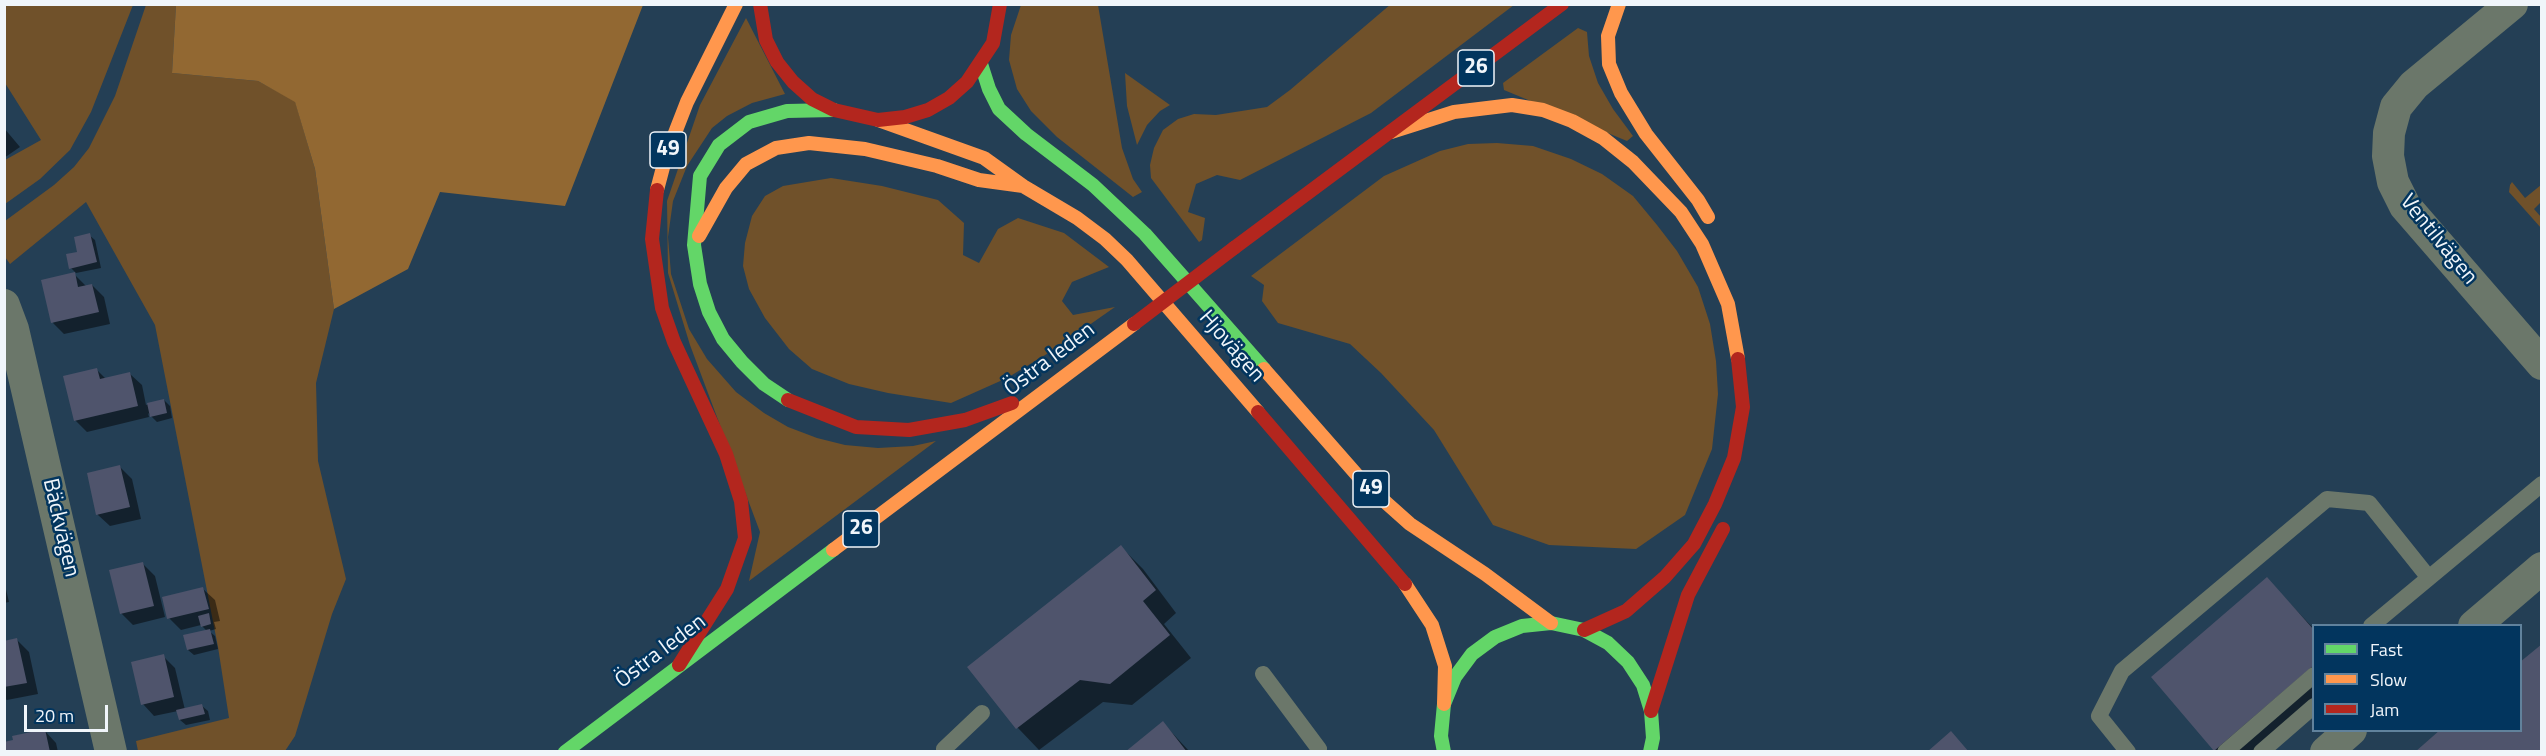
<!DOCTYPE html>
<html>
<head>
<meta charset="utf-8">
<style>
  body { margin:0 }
  #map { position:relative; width:2546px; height:756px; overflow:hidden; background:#243f55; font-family:"Titillium Web",sans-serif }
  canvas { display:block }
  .frame { position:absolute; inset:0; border:6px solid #f0f5fa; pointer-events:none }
  .legend { position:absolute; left:2312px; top:624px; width:210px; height:108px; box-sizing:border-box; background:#02355e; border:2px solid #61829c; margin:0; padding:8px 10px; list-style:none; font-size:18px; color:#f0f5fa }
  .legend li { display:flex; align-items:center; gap:12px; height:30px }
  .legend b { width:30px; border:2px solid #61829c }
  .scale { position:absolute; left:24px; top:705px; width:84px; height:27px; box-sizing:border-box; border:3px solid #f0f5fa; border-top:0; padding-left:8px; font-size:18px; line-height:21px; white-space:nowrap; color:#f0f5fa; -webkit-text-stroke:4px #02355e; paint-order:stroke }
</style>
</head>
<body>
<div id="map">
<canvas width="2546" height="756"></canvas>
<div class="frame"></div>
<ul class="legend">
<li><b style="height:8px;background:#63d668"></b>Fast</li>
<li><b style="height:8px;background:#ff974d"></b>Slow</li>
<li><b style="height:8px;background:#b3261e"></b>Jam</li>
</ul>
<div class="scale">20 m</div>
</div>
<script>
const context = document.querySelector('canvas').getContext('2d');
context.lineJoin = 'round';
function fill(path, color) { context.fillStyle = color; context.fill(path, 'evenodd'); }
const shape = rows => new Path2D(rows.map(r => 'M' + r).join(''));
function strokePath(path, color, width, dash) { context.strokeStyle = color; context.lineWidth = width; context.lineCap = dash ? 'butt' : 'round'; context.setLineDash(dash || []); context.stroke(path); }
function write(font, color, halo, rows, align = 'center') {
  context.font = font + ' "Titillium Web",sans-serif'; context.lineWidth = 5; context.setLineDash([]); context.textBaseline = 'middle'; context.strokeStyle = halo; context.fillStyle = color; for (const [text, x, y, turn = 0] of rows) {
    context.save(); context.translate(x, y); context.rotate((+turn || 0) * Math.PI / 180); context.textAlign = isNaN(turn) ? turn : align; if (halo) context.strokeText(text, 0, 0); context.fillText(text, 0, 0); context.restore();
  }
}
const green = shape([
  [5,4,133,5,91,112,70,150,40,179,5,204,5,160,41,140,5,83],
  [1391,4,1514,5,1371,113,1240,180,1217,175,1196,184,1188,212,1205,218,1202,240,1199,242,1151,178,1150,165,1154,148,1163,130,1178,119,1194,114,1216,115,1267,107,1290,90],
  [146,5,176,5,172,73,258,81,295,101,315,169,334,309,316,383,318,461,346,579,332,614,295,736,285,751,138,751,136,741,229,718,218,647,155,325,86,202,10,264,5,257,5,221,54,185,74,167,89,148,115,96],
  [1021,5,1098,5,1122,148,1133,179,1142,192,1133,197,1057,137,1031,111,1017,89,1009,60,1011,35],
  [746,18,785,94,752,103,727,116,712,128,687,166,673,201,668,237,671,274,689,329,707,359,736,392,764,413,788,427,817,438,845,445,878,448,913,446,936,441,749,581,760,532,690,345,668,273,667,201,700,105],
  [1578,28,1587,32,1589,56,1598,83,1613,109,1633,136,1627,141,1504,90,1503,83],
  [1125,73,1170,105,1160,111,1147,125,1137,145,1127,106],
  [1497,143,1533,146,1571,159,1602,174,1633,196,1657,225,1677,251,1698,287,1710,324,1716,361,1718,394,1712,449,1685,515,1636,549,1549,545,1493,525,1434,430,1381,373,1350,344,1278,323,1262,301,1264,285,1251,276,1384,176,1440,151,1468,144],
  [831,178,882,186,938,200,964,223,963,255,979,263,998,229,1018,218,1064,233,1109,267,1072,282,1062,301,1073,315,1115,307,1055,349,1007,378,951,403,888,393,849,384,812,369,789,349,765,318,749,289,743,266,745,243,752,216,765,196,783,186],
  [2512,182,2525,198,2541,185,2541,202,2534,209,2541,217,2541,228,2509,192,2510,185]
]);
const forest = shape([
  [176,5,176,4,643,5,565,206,440,192,408,269,334,309,315,169,295,102,258,81,172,73]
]);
const shadow = shape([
  [4,128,20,147,4,158],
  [89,235,95,240,101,268,76,273,71,268],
  [74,274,87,287,92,285,104,297,110,324,64,334,53,323],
  [97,370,106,379,130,374,142,385,146,405,164,400,170,406,172,418,157,422,148,413,149,417,87,432,75,420],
  [120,467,132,479,141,519,110,526,98,515,88,474],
  [1121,547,1143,569,1176,613,1164,624,1191,658,1132,705,1103,702,1039,750,1018,728,969,667],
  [143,564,155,576,165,617,133,625,121,613],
  [2267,579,2314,629,2314,705,2260,752,2217,752,2153,678],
  [4,581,9,602,4,603],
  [203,589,215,600,220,621,214,622,216,629,209,631,215,636,218,649,194,655,188,650,207,631,201,625,181,630,169,618],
  [17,640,29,652,38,694,7,700,4,698,4,642],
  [163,656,175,668,185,710,202,706,208,711,210,720,186,725,180,720,178,711,154,716,143,704],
  [1163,723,1190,752,1127,752],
  [45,731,56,743,58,752,4,752,15,741]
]);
const building = shape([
  [90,233,97,262,69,269,66,254,77,252,74,237],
  [75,272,78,287,92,284,99,312,51,323,41,280],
  [97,368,100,379,130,372,138,406,74,421,63,376],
  [164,399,167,413,150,417,147,403],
  [120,465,130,507,96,515,87,473],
  [1121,545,1156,590,1143,601,1170,635,1110,684,1080,680,1016,729,967,667],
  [143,562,154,606,120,614,109,570],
  [2267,577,2314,630,2314,665,2214,751,2151,677],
  [203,587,209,609,167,619,162,597],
  [209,613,211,624,201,627,198,616],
  [210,629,214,644,187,650,183,635],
  [17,638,27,683,4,687,4,641],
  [2542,644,2542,750,2539,752,2415,752,2440,730,2520,730,2520,662],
  [164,654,174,697,141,705,131,662],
  [202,704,205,714,179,720,176,710],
  [1163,721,1187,752,1125,752],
  [45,729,50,752,4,752,4,742,13,740,12,736],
  [1951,731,1969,752,1927,752]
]);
const lane = shape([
  [2371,626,2542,484],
  [1263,674,1319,749,1318,752],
  [945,752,944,749,982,713],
  [2128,752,2099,716,2122,671,2327,499,2369,503,2429,578],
  [2225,752,2314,675],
  [2261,752,2314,706]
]);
const street = shape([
  [2512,4,2414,85,2396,107,2389,133,2388,156,2393,182,2405,206,2542,364],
  [4,305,13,329,111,752],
  [2474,626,2542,568],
  [2326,752,2351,730]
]);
const fast = shape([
  [981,64,989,89,999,109,1026,134,1093,185,1145,234,1264,369],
  [788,400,764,384,742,362,723,339,709,312,700,284,694,245,700,176,719,145,749,122,787,111,834,110],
  [565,752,833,550],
  [1444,752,1441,736,1444,704,1455,677,1472,654,1495,637,1522,626,1551,623,1584,630,1608,643,1628,662,1643,685,1651,711,1653,738,1650,752]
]);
const slow = shape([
  [1619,4,1608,36,1609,64,1621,93,1646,134,1698,200,1708,217],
  [878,120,984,158,1023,186,1077,218,1105,239,1127,260,1258,412],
  [1391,132,1454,112,1512,105,1543,110,1572,121,1603,138,1633,162,1681,212,1702,244,1728,304,1738,359],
  [657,190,666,156,687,102,736,4],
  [699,236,726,188,746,164,776,148,809,143,865,149,937,166,979,180,1023,186],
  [1264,369,1364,483,1410,524,1485,574,1551,623],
  [833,550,1134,324],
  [1405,584,1432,625,1445,666,1444,704]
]);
const jam = shape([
  [760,4,766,40,777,62,793,82,812,99,834,110,878,120,905,117,928,110,949,98,967,82,993,43,1000,4],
  [657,190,652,239,662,308,674,342,726,454,741,501,745,538,727,589,679,665],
  [1234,248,1562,4],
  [788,400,856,427,909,430,965,420,1012,403],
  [1258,412,1405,584],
  [1584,630,1626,611,1665,577,1694,544,1715,504,1734,458,1743,407,1738,359],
  [1651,711,1688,595,1723,529]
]);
const jamBridge = shape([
  [1134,324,1234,248]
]);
const shields = [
  [1476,68,36],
  [668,150,36],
  [1371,489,36],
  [861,529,36]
];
const shieldNames = [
  ["26",1476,68],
  ["49",668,150],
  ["49",1371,489],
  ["26",861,529]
];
const streetNames = [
  ["Ventilvägen",2438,240,51],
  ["Hjovägen",1231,347,49],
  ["Östra leden",1050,360,-37],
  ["Bäckvägen",60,528,77],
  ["Östra leden",661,652,-37]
];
fill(green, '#70512a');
fill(forest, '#926832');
fill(shadow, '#0007');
fill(building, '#4f546c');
strokePath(lane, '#6b776a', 16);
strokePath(street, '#6b776a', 32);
strokePath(fast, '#63d668', 14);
strokePath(slow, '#ff974d', 14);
strokePath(jam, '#b3261e', 14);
strokePath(jamBridge, '#b3261e', 14);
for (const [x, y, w] of shields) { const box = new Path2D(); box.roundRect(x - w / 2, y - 18, w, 36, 4.5); context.fillStyle = '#02355e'; context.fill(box); strokePath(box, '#f0f5fa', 1.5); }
write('bold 21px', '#f0f5fa', null, shieldNames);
write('22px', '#f0f5fa', '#02355e', streetNames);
</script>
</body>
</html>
